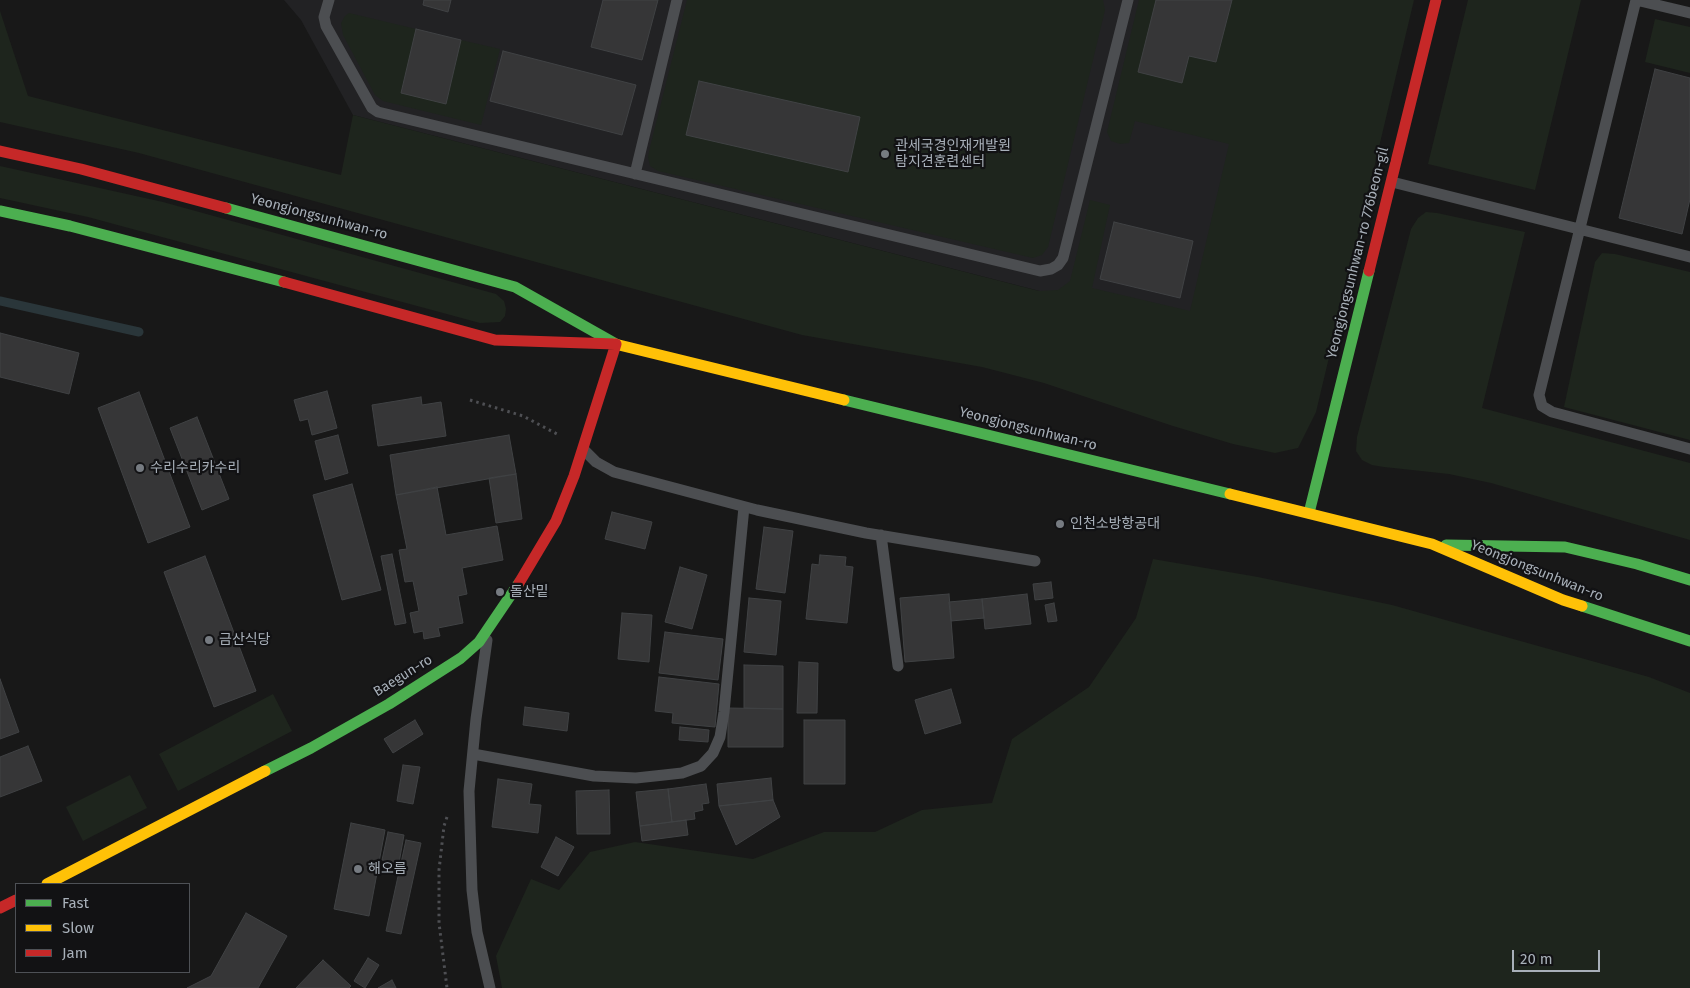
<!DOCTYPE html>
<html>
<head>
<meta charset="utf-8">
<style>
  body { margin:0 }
  #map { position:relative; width:1690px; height:988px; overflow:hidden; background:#181818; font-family:"Fira Sans",sans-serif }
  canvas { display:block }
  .legend { position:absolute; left:15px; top:883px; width:175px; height:90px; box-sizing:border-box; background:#121214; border:1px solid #4e5156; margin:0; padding:6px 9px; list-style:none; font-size:15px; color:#a8b0b9 }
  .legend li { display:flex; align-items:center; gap:10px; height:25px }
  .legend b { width:25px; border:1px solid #4e5156 }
  .scale { position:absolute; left:1512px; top:950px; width:88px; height:22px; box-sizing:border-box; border:2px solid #a8b0b9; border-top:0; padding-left:6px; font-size:15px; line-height:18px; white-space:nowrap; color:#a8b0b9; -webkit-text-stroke:4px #121214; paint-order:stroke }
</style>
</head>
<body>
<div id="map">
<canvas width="1690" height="988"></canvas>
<ul class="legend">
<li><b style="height:6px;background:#4caf50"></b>Fast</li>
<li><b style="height:6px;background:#ffc107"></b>Slow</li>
<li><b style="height:6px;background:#c62828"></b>Jam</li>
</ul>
<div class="scale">20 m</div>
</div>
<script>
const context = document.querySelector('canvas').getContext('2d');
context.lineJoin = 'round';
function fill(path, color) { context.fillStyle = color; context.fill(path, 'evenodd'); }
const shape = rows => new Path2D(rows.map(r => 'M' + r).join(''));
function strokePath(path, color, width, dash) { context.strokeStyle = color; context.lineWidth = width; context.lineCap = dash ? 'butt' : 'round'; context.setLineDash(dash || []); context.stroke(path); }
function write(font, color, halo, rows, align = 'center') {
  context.font = font + ' "Fira Sans","Noto Sans KR",sans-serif'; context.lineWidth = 4.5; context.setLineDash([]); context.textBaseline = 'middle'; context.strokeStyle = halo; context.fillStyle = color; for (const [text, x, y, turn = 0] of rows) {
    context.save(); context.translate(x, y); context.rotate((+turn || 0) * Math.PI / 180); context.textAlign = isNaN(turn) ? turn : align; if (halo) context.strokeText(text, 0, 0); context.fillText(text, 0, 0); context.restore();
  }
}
const built = shape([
  [284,0,1307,0,1223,338,353,115,301,20]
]);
const green = shape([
  [687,0,1103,0,1105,10,1048,247,1042,255,1033,258,658,171,650,166,648,157,650,147],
  [1139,0,1156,0,1138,72,1182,83,1189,56,1216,62,1232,0,1414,0,1316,412,1298,448,1275,453,1233,444,1173,426,1044,383,982,367,802,335,139,153,0,122,0,11,28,96,341,175,353,115,1039,291,1058,290,1070,281,1090,200,1110,205,1092,288,1190,311,1229,144,1135,121,1129,143,1120,144,1111,141,1107,132],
  [1468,0,1581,0,1535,190,1428,164],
  [349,13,416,29,401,92,446,104,461,40,500,49,481,125,383,101,375,95,343,35,341,23,345,16],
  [1655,19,1690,27,1690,73,1645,62],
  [0,166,163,202,496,294,504,301,506,309,505,316,500,322,480,323,88,217,0,198],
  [1426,212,1437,213,1525,232,1482,408,1690,463,1690,540,1491,483,1449,474,1384,467,1372,465,1362,460,1356,451,1357,437,1411,229,1418,218],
  [1602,253,1615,254,1690,272,1690,440,1564,407,1595,262],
  [1153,559,1258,577,1392,605,1649,677,1690,693,1690,988,502,988,496,956,531,879,559,890,590,852,635,842,753,859,824,832,875,832,922,810,992,803,1012,739,1089,687,1136,618],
  [273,694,292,731,178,791,159,754],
  [130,775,147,808,83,841,66,807]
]);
const stream = shape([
  [0,301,139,332]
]);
const building = shape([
  [424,0,451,0,448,12,423,5,424,0],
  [603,0,658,0,642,60,591,47,603,0],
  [1156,0,1232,0,1216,62,1189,56,1182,83,1138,72,1156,0],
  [416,29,461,40,446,104,401,93,416,29],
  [503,51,636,85,622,135,490,101,503,51],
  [1655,69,1690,78,1690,199,1682,234,1619,218,1655,69],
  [699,81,860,117,848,172,686,135,699,81],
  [1114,222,1193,241,1180,298,1100,279,1114,222],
  [0,333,79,353,69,394,0,377,0,333],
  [327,391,337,428,312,435,308,419,300,421,294,400,327,391],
  [139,392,190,527,148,543,98,408,139,392],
  [421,397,422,405,441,402,446,436,378,446,372,405,421,397],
  [197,417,229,499,202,510,170,428,197,417],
  [338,435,348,473,325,480,315,441,338,435],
  [509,435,516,474,396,495,390,455,509,435],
  [516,474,522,519,496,523,489,478,516,474],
  [352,484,381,590,342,600,313,495,352,484],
  [437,487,446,535,497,526,503,560,462,568,467,594,458,596,463,623,438,628,440,636,424,639,423,631,414,633,410,613,419,611,413,581,405,582,399,550,407,549,396,495,437,487],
  [612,512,652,522,645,549,605,539,612,512],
  [764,527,793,531,785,593,756,589,764,527],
  [392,554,406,623,395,625,381,556,392,554],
  [820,555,846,557,845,566,853,567,847,623,806,619,812,564,819,565,820,555],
  [205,556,256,691,214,707,164,572,205,556],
  [680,567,707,575,692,629,665,622,680,567],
  [1051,582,1053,598,1035,600,1033,584,1051,582],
  [949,594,954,658,905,662,900,598,949,594],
  [1027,594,1031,624,985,629,982,599,1027,594],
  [749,598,781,601,776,655,744,652,749,598],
  [982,599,984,618,951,621,949,602,982,599],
  [1054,603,1057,621,1048,622,1045,605,1054,603],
  [622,613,652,615,649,662,618,659,622,613],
  [665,632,723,639,718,680,659,673,665,632],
  [799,662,818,663,817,713,797,713,799,662],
  [744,665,783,666,783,709,744,708,744,665],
  [659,677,719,684,715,727,672,723,673,713,655,711,659,677],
  [0,679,19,732,0,739,0,679],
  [951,689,961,723,925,734,915,700,951,689],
  [525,707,569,713,567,731,523,725,525,707],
  [728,708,783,709,783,747,728,747,728,708],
  [415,720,423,734,393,753,384,739,415,720],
  [804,720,845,720,845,784,804,784,804,720],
  [680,727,709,730,708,742,679,740,680,727],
  [28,746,42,781,0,797,0,757,28,746],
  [403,765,420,767,413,804,397,801,403,765],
  [771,778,773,800,719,806,717,784,771,778],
  [498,779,532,784,529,804,541,805,538,833,492,827,498,779],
  [706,784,709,803,702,804,703,810,694,812,695,819,672,822,668,789,706,784],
  [668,789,672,822,640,826,636,792,668,789],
  [609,790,610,834,577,834,576,791,609,790],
  [773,800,780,817,736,845,719,806,773,800],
  [686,820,688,835,642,841,640,826,686,820],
  [351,823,385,830,369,916,334,909,351,823],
  [388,832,404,835,399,863,382,860,388,832],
  [556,837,574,847,558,876,541,867,556,837],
  [406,840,421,843,401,934,386,931,406,840],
  [246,913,287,936,258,988,187,988,211,976,246,913],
  [368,958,379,965,365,988,354,981,368,958],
  [323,960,351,986,349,988,296,988,323,960],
  [392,980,396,988,378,988,392,980]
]);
const path = shape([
  [470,400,523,416,557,434],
  [447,817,444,826,439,870,439,923,447,988]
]);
const lane = shape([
  [329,0,324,17,326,26,372,108,378,112,1040,271,1051,269,1058,265,1063,258,1128,0],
  [1636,0,1539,395,1542,406,1552,412,1690,449],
  [1636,0,1690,13],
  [635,174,677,0],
  [1392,182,1690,257],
  [584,450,596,462,614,472,757,510,866,533,1035,561],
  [881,535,898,666],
  [487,640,476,719,469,791,472,890,477,932,490,988],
  [473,754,594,776,636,778,664,775,682,773,701,766,713,753,720,737,724,712,744,507]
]);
const fast = shape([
  [226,208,515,287,616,344],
  [0,211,70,226,284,282],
  [844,400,1230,494],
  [1309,513,1369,271],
  [1446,545,1565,547,1637,564,1690,580],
  [1582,606,1690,641],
  [265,771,311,748,389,704,461,658,479,642,519,583]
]);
const slow = shape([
  [615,344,844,400],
  [1230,494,1432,544,1563,600,1582,606],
  [47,884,265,771]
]);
const jam = shape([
  [0,151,81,169,226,208],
  [1369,271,1436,0],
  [284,282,495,340,615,344],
  [519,583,556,521,574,476,616,344],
  [0,908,16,900]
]);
const markers = [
  [885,154,5,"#767b81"],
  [140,468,5,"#767b81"],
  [1060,524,5,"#767b81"],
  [500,592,5,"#767b81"],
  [209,640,5,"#767b81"],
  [358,869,5,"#767b81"]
];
const poiNames = [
  ["관세국경인재개발원",895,146],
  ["탐지견훈련센터",895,162],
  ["수리수리카수리",150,468],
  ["인천소방항공대",1070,524],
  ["돌산밑",510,592],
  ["금산식당",219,640],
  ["해오름",368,869]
];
const streetNames = [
  ["Yeongjongsunhwan-ro",319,217,15],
  ["Yeongjongsunhwan-ro 776beon-gil",1358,253,-76],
  ["Yeongjongsunhwan-ro",1028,429,14],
  ["Yeongjongsunhwan-ro",1537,571,22],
  ["Baegun-ro",403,676,-32]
];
fill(built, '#222224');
fill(green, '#1e251d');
strokePath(stream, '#2a363a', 9);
fill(building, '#363637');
strokePath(building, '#404244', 1);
strokePath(path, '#4e4f53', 3, [2.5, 4]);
strokePath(lane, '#4c4e51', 11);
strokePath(fast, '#4caf50', 11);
strokePath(slow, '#ffc107', 11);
strokePath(jam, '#c62828', 11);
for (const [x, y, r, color] of markers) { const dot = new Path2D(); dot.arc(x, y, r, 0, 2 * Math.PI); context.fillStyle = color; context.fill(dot); strokePath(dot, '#121214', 2); }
write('14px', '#a8b0b9', '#121214', poiNames, 'left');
write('14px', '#a8b0b9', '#121214', streetNames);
</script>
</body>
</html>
